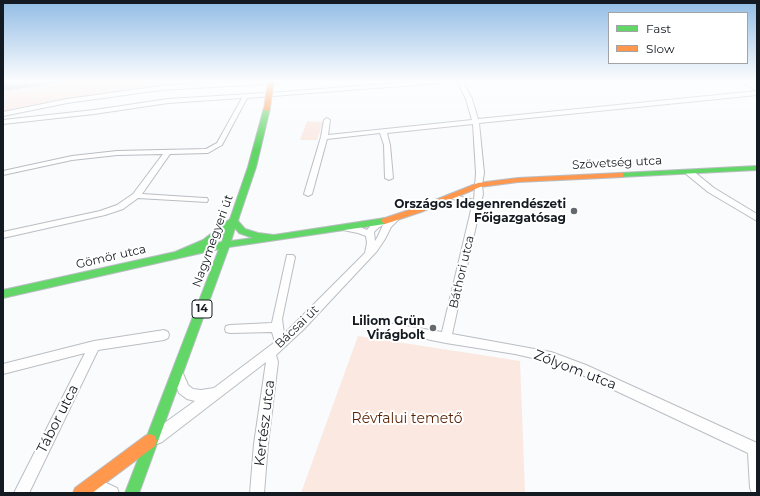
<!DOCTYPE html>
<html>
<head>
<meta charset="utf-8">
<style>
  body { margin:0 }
  #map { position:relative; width:760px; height:496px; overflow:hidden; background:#f9fbfd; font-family:Montserrat,sans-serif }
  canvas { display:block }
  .frame { position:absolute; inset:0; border:4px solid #141a21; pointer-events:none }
  .legend { position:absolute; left:608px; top:12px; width:140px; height:52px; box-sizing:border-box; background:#fff; border:1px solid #a1a3a6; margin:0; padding:5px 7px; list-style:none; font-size:12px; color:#141a21 }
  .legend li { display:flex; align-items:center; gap:8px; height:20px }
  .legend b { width:20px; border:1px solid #a1a3a6 }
</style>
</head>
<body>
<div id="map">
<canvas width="760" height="496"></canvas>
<div class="frame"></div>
<ul class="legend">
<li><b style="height:5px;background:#63d668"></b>Fast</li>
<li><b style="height:5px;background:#ff974d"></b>Slow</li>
</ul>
</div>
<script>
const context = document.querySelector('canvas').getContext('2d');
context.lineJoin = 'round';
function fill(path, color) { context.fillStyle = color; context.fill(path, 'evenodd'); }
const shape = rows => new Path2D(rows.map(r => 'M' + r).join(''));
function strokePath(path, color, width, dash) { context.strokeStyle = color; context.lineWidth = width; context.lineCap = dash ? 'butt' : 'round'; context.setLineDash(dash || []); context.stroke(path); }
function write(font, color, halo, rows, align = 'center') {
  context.font = font + ' Montserrat,sans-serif'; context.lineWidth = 4; context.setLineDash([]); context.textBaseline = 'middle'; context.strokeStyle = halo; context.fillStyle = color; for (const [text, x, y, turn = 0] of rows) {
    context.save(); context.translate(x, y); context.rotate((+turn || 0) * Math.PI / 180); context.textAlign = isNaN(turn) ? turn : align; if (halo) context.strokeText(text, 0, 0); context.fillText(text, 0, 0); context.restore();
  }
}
const green = shape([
  [74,81,197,81,46,102,3,111,3,91],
  [307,121,323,122,317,140,300,140],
  [358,336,520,361,525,493,301,493]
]);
const water = shape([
  [3,81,74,81,3,91]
]);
const street = shape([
  [232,81,285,81,282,83,161,90,67,103,3,116,3,112,67,99,161,86,232,81],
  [422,81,443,81,440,83,247,98,222,145,208,153,170,154,142,194,204,198,207,198,208,200,207,202,138,198,123,209,105,215,3,238,3,232,100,211,117,205,133,194,163,154,117,155,72,160,3,175,3,171,72,156,117,151,206,149,217,143,242,98,168,103,94,114,3,124,3,120,94,110,168,99,282,92,422,81],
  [457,81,463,81,472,99,478,119,757,91,757,95,479,123,484,173,482,185,483,194,452,334,551,352,586,365,757,443,757,493,752,493,750,488,748,453,578,373,550,362,515,354,446,343,377,329,376,326,377,323,381,322,442,332,472,206,465,202,448,198,447,196,451,194,474,200,476,173,473,124,387,133,390,145,393,178,389,180,385,178,384,145,380,133,327,139,312,194,308,196,304,194,321,137,324,120,327,118,330,120,328,135,472,120,466,99,457,81],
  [740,81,747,81,757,87,757,91,740,81],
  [686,170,692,170,714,188,757,214,757,221,708,192,686,174,686,170],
  [396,215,400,218,391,227,385,239,377,251,304,329,276,355,278,362,268,444,264,493,250,493,254,444,266,362,162,442,157,444,152,442,150,437,152,432,195,401,187,399,179,393,172,375,174,371,178,370,182,371,188,385,193,389,201,390,214,388,275,342,272,332,230,333,226,332,225,329,226,326,230,325,272,323,287,255,293,255,295,257,282,319,284,334,365,253,367,243,366,236,358,233,343,230,342,228,343,226,360,227,367,230,372,224,383,219,387,221,396,215],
  [383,225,377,238,375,241,374,232,378,228,383,225],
  [164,330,168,332,169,335,168,338,164,340,98,350,29,493,14,493,85,353,3,374,3,364,94,341,164,330],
  [104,482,117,488,119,493,82,493,84,488,104,482]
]);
const fast = shape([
  [267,106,270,108,256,167,239,217,238,221,245,229,258,233,274,235,385,218,389,221,385,224,229,247,139,493,125,493,219,249,3,298,3,290,175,252,203,240,230,219,248,167,264,108,267,106],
  [235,228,239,233,253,238,231,241,235,228],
  [225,231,222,242,209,244,225,231],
  [757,166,757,170,620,177,616,175,620,173,757,166]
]);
const slow = shape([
  [620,173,623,173,623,177,518,182,480,187,421,212,385,224,381,221,382,219,415,208,478,183,518,178,620,173],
  [150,434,155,436,157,441,155,446,92,493,73,493,75,488,145,436,150,434]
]);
const slowBridge = shape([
  [267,108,271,81]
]);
const markers = [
  [574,211,4,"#64696e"],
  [433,328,4,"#64696e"]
];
const shields = [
  [202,309,20]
];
const shieldNames = [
  ["14",202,309]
];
const streetNames = [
  ["Szövetség utca",617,163,-3],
  ["Nagymegyeri út",213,241,-70],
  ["Gömör utca",111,257,-13],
  ["Báthori utca",462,272,-77],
  ["Bácsai út",297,327,-44]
];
const poiNames = [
  ["Országos Idegenrendészeti",566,204],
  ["Főigazgatósag",566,218],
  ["Liliom Grün",425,321],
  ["Virágbolt",425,335]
];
const nearStreetnames = [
  ["Zólyom utca",575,370,21],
  ["Tábor utca",58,419,-63],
  ["Kertész utca",265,423,-83]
];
const nearParknames = [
  ["Révfalui temető",407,419]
];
fill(green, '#fae8e1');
fill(water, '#aec8e1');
strokePath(street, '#babec3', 2);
strokePath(fast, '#babec3', 2);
strokePath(slow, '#babec3', 2);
fill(street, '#fefeff');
fill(fast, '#63d668');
fill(slow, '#ff974d');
strokePath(slowBridge, '#d2d4d6', 8, []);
strokePath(slowBridge, '#ff974d', 6);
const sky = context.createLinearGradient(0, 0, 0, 150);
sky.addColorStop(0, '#91bce5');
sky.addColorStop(0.54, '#fcfdfe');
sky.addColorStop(1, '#fcfdfe00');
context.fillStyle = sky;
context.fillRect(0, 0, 760, 150);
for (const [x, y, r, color] of markers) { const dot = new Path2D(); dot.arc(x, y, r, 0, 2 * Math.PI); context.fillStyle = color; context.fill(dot); strokePath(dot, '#fff', 1.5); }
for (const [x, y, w] of shields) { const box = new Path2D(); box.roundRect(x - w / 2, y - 9, w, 18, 3); context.fillStyle = '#fff'; context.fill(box); strokePath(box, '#141a21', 1); }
write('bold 11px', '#141a21', null, shieldNames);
write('12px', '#141a21', '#fff', streetNames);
write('bold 12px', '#141a21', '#fff', poiNames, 'right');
write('14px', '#141a21', '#fff', nearStreetnames);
write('14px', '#581f00', '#fff', nearParknames);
</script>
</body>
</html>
